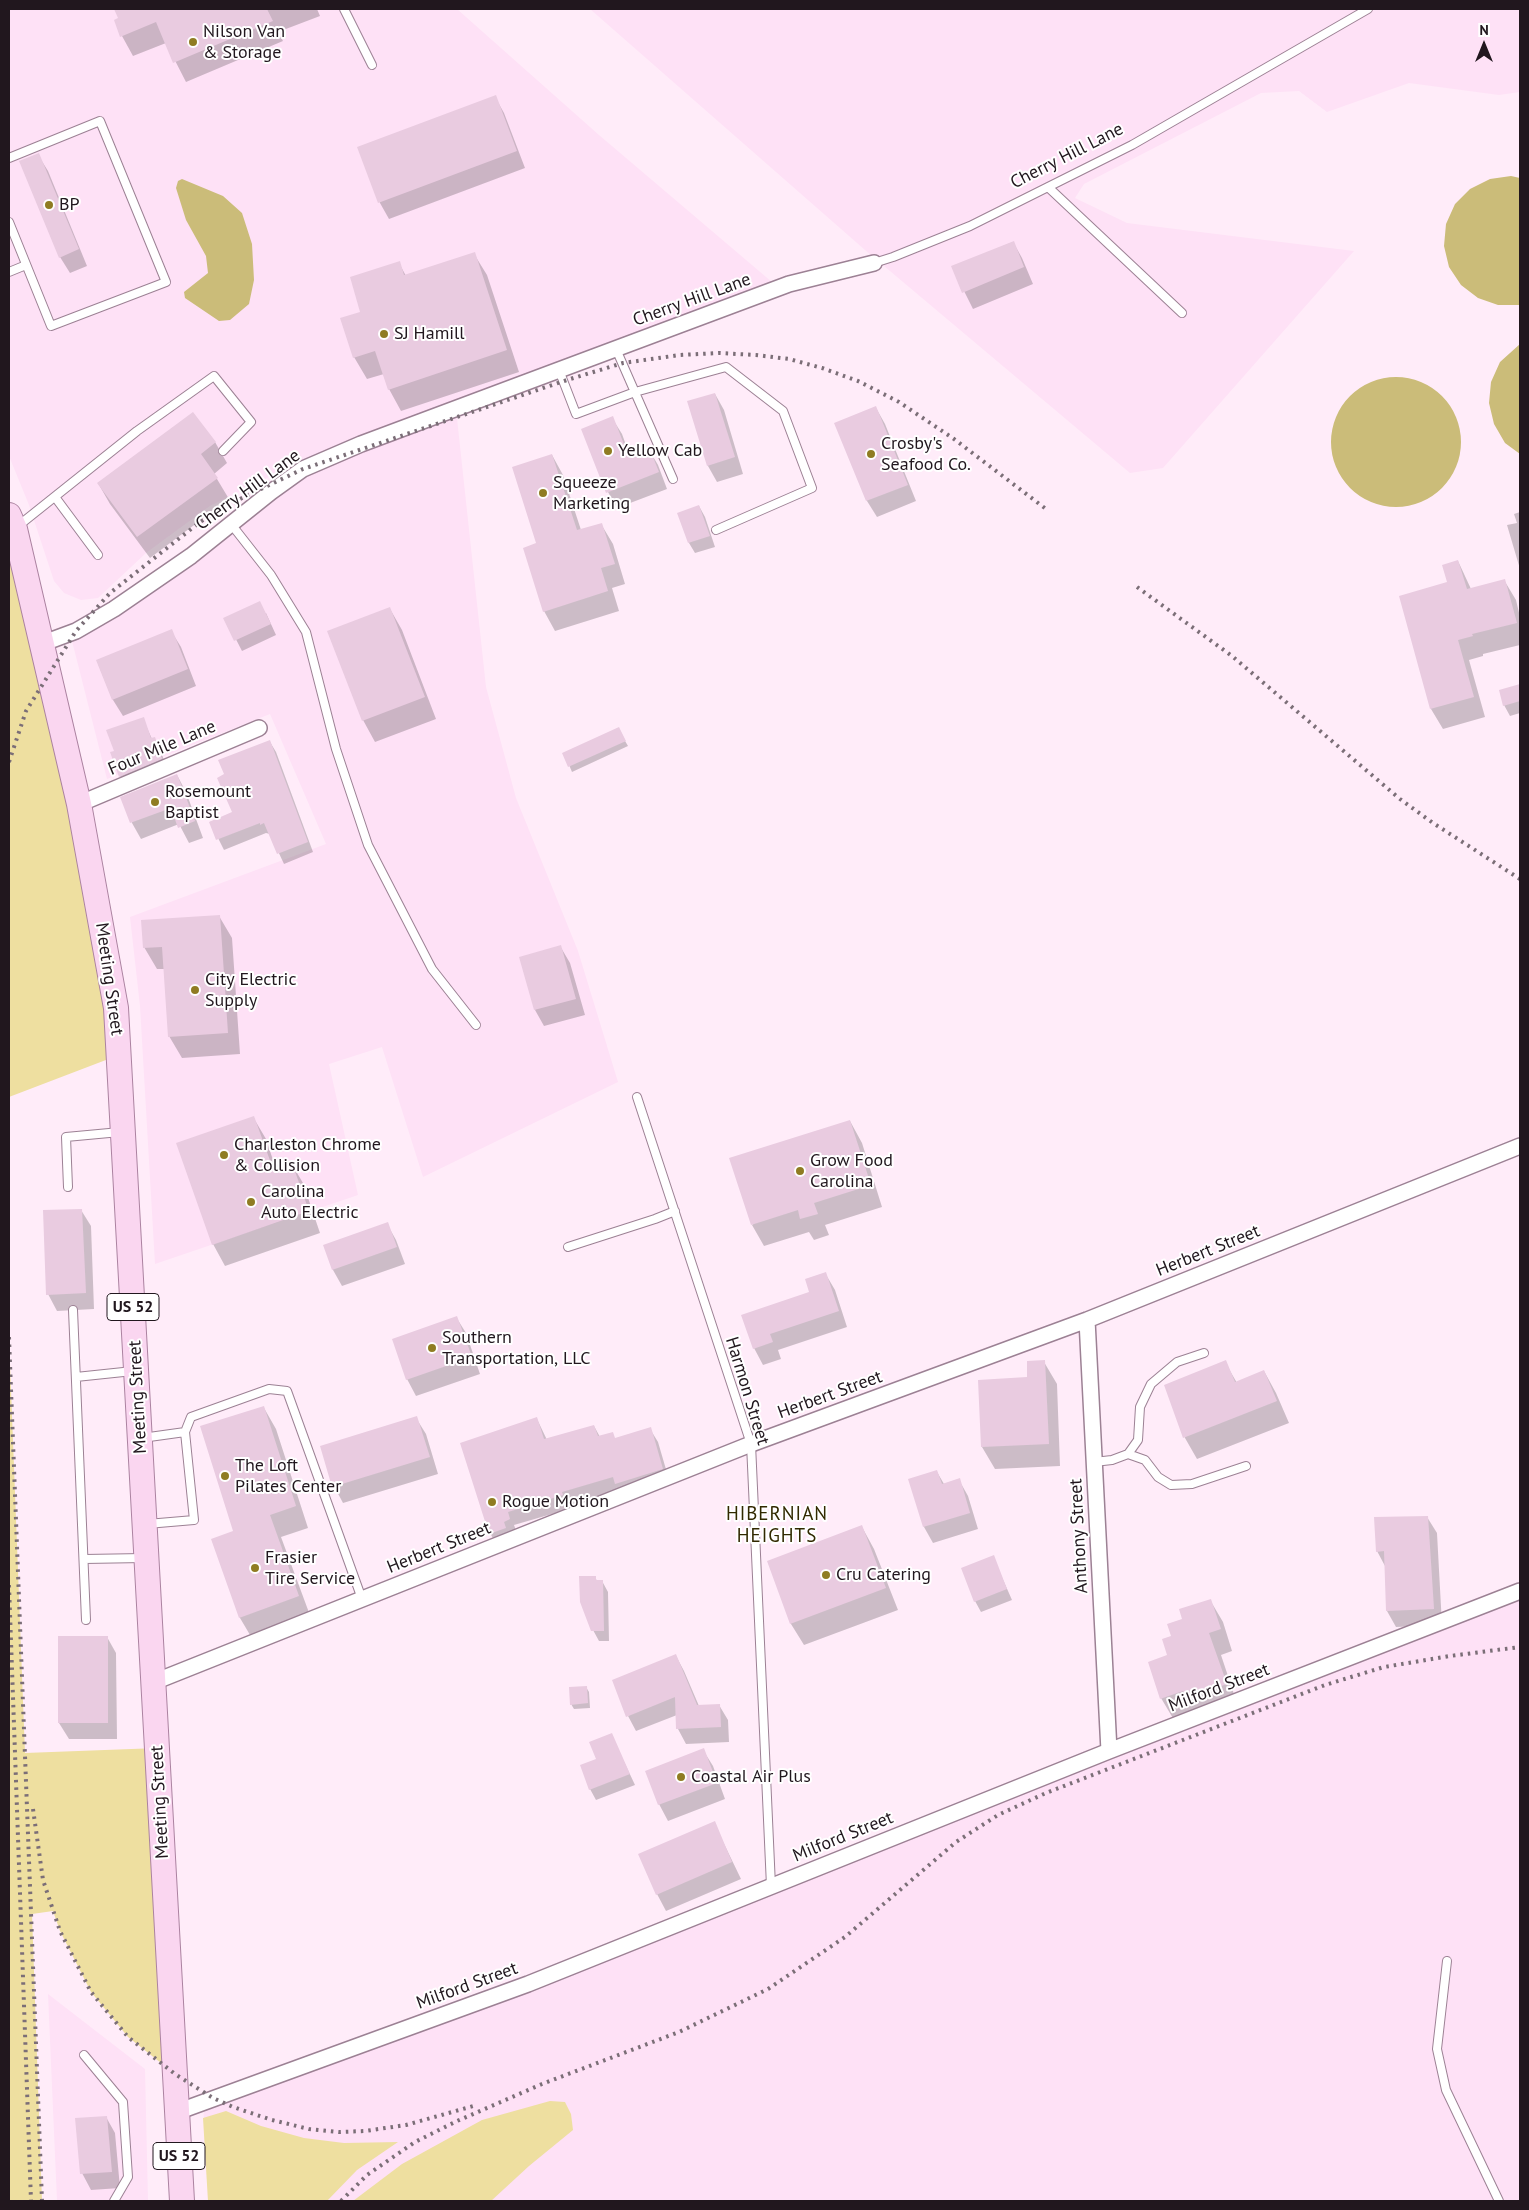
<!DOCTYPE html>
<html>
<head>
<meta charset="utf-8">
<style>
  body { margin:0 }
  #map { position:relative; width:1529px; height:2210px; overflow:hidden; background:#ffecf9; font-family:"PT Sans",sans-serif }
  canvas { display:block }
  .frame { position:absolute; inset:0; border:10px solid #21171e; pointer-events:none }
  .north { position:absolute; left:1459px; top:20px; width:50px; height:50px; -webkit-text-stroke:4px #fff; paint-order:stroke; rotate:0deg; font-size:14px; font-weight:700; line-height:20px; text-align:center; color:#21171e }
  .north::after { content:''; display:block; margin:auto; width:18px; height:22px; background:#21171e; clip-path:polygon(50% 0,100% 100%,50% 72%,0 100%) }
</style>
</head>
<body>
<div id="map">
<canvas width="1529" height="2210"></canvas>
<div class="frame"></div>
<div class="north">N</div>
</div>
<script>
const context = document.querySelector('canvas').getContext('2d');
context.lineJoin = 'round';
function fill(path, color) { context.fillStyle = color; context.fill(path, 'evenodd'); }
const shape = rows => new Path2D(rows.map(r => 'M' + r).join(''));
function strokePath(path, color, width, dash) { context.strokeStyle = color; context.lineWidth = width; context.lineCap = dash ? 'butt' : 'round'; context.setLineDash(dash || []); context.stroke(path); }
function write(font, color, halo, rows, align = 'center') {
  context.font = font + ' "PT Sans",sans-serif'; context.lineWidth = 4; context.setLineDash([]); context.textBaseline = 'middle'; context.strokeStyle = halo; context.fillStyle = color; for (const [text, x, y, turn = 0] of rows) {
    context.save(); context.translate(x, y); context.rotate((+turn || 0) * Math.PI / 180); context.textAlign = isNaN(turn) ? turn : align; if (halo) context.strokeText(text, 0, 0); context.fillText(text, 0, 0); context.restore();
  }
}
const built = shape([
  [9,9,457,9,599,135,779,288,456,409,486,687,516,798,578,951,618,1082,423,1177,382,1047,329,1064,358,1195,155,1264,140,1006,130,917,326,844,270,714,107,779,70,633,282,485,281,471,210,506,146,553,98,598,81,600,64,593,54,581,29,505,9,456],
  [590,9,1520,9,1520,92,1499,95,1409,83,1327,112,1299,91,1261,93,1084,184,1075,198,1127,223,1354,251,1163,468,1130,473,865,250],
  [1520,1591,1520,2201,208,2201,203,2102,771,1886],
  [48,1994,145,2069,148,2201,57,2201]
]);
const green = shape([
  [15,529,119,1055,9,1097,9,531],
  [9,1337,25,1753,158,1748,175,2074,128,2037,91,1992,60,1931,53,1911,32,1914,42,2201,9,2201],
  [550,2101,565,2102,571,2114,573,2130,529,2166,491,2201,353,2201,402,2164,482,2120],
  [226,2111,261,2126,304,2138,344,2143,398,2142,357,2170,327,2201,208,2201,203,2118]
]);
const water = shape([
  [1511,176,1520,178,1520,305,1498,305,1478,298,1461,285,1449,267,1444,246,1446,224,1455,204,1470,189,1490,179],
  [182,179,223,196,242,213,252,244,254,280,249,304,230,320,219,321,185,298,184,292,208,273,206,256,186,220,176,188,178,181],
  [1520,344,1520,454,1505,443,1494,424,1489,403,1491,382,1500,362],
  '1331 442a65 65 0 1 1 130 0a65 65 0 1 1-130 0Z'
]);
const shadow = shape([
  [115,9,317,9,320,16,278,32,283,41,186,82,166,43,133,56,122,36,116,21,120,19],
  [495,97,504,113,525,168,389,219,380,203,359,148],
  [38,155,48,171,87,266,70,273,60,257],
  [1013,242,1022,258,1033,284,973,309,952,267],
  [474,254,487,275,519,372,401,411,389,389,384,374,367,379,354,357,362,313,399,263,406,276],
  [715,394,724,410,743,474,717,482,708,466],
  [876,408,885,424,916,501,877,517,867,501,836,423],
  [612,418,622,434,630,456,648,448,658,465,667,489,617,508,608,492],
  [215,442,227,463,214,474,229,499,150,558,110,504,98,483],
  [552,455,563,475,581,530,601,524,613,544,625,584,612,588,619,611,555,631,544,611],
  [699,506,705,517,715,547,695,553,689,543],
  [1520,512,1520,569,1507,525,1517,523,1514,514],
  [1458,561,1471,589,1504,580,1516,600,1520,617,1520,645,1483,654,1483,656,1469,660,1485,717,1443,729,1431,709,1449,583],
  [390,609,402,630,436,719,375,742,363,720],
  [266,613,276,635,242,651,225,618],
  [171,631,181,647,196,686,123,716,113,700,97,661],
  [1520,685,1520,713,1510,716,1504,705,1500,691],
  [143,719,152,739,154,738,160,749,167,769,126,787,120,776],
  [618,729,628,746,572,772,564,753],
  [270,742,276,752,313,852,284,864,270,834,266,833,224,850,210,822,234,813],
  [177,775,186,792,203,838,189,843,179,824,141,839,132,823,122,797],
  [219,916,232,938,240,1054,182,1058,169,1036,165,969,157,969,144,947],
  [560,946,570,963,585,1015,544,1026,535,1010],
  [253,1117,266,1139,275,1166,290,1161,303,1183,320,1233,225,1266,213,1244],
  [850,1121,862,1143,882,1207,825,1225,829,1235,814,1240,809,1232,764,1246,752,1225],
  [81,1210,91,1226,94,1309,57,1311,48,1294],
  [387,1224,396,1240,405,1264,342,1286,333,1270,325,1245],
  [825,1273,835,1290,847,1327,778,1350,781,1359,763,1365,754,1348,811,1293],
  [456,1317,466,1333,480,1374,416,1396,407,1379],
  [1044,1362,1057,1384,1060,1466,995,1469,982,1447,1029,1379],
  [1225,1362,1237,1383,1264,1371,1276,1393,1289,1423,1197,1459,1185,1438,1165,1386],
  [264,1408,276,1429,308,1528,281,1537,311,1618,253,1640,240,1618,212,1540,235,1532],
  [416,1418,426,1434,438,1474,343,1503,334,1486],
  [537,1419,547,1440,594,1426,600,1437,616,1439,650,1429,658,1442,670,1483,620,1491,568,1506,569,1509,514,1525,517,1533,498,1547,490,1533],
  [937,1472,944,1484,959,1480,968,1496,978,1529,933,1543,924,1527],
  [1427,1517,1437,1533,1442,1625,1396,1627,1387,1611,1385,1566,1377,1551],
  [862,1527,874,1549,898,1610,804,1645,791,1624,768,1562],
  [993,1557,1012,1600,981,1612,975,1601],
  [595,1577,597,1581,602,1581,608,1592,609,1641,599,1641,593,1630],
  [1210,1600,1223,1622,1232,1651,1221,1655,1238,1706,1174,1720,1161,1698,1173,1637],
  [107,1637,116,1653,117,1739,69,1739,59,1723],
  [676,1656,684,1671,699,1706,719,1705,728,1720,729,1742,686,1744,678,1729,677,1715,636,1731,628,1716],
  [586,1687,589,1692,590,1708,574,1709,571,1704],
  [611,1734,635,1785,596,1800,590,1789,597,1759],
  [703,1750,713,1766,725,1799,668,1821,659,1804],
  [714,1823,741,1879,666,1911,657,1894],
  [106,2117,115,2133,120,2188,91,2190,82,2173]
]);
const building = shape([
  [114,9,267,9,273,21,173,63,156,22,120,37,114,20,118,18],
  [496,95,517,151,378,203,357,147],
  [39,153,79,249,59,258,19,161],
  [1014,241,1024,267,962,293,951,266],
  [475,252,507,350,388,390,375,351,353,358,340,318,360,312,350,277,400,261,404,275],
  [715,393,735,457,707,466,687,401],
  [876,406,908,485,866,501,834,423],
  [193,412,216,442,201,454,218,478,137,537,97,483],
  [613,416,628,455,649,447,659,472,606,493,581,429],
  [552,454,577,530,602,523,615,564,601,568,608,591,543,612,523,548,536,543,512,467],
  [699,505,710,536,688,543,677,513],
  [1458,560,1467,589,1505,579,1517,623,1472,634,1473,636,1458,640,1474,697,1430,709,1399,596,1447,582,1442,565],
  [260,601,271,624,234,641,223,618],
  [390,607,425,697,362,721,327,631],
  [172,629,188,669,112,700,96,660],
  [1520,684,1520,701,1503,706,1499,690],
  [144,717,151,738,155,737,162,759,119,777,110,752,114,751,106,730],
  [619,727,626,741,568,767,562,753],
  [270,740,308,842,277,854,264,823,260,825,260,823,216,840,209,822,232,812,217,778,224,774,218,760],
  [177,774,195,821,178,828,171,808,130,823,120,797],
  [220,915,228,1033,168,1037,162,947,143,948,141,920],
  [561,945,576,999,534,1010,519,957],
  [254,1116,272,1166,291,1160,309,1211,212,1245,176,1143],
  [850,1120,871,1185,814,1203,818,1214,800,1219,798,1210,751,1225,729,1158],
  [82,1209,86,1293,46,1295,43,1210],
  [388,1222,397,1247,332,1270,323,1245],
  [826,1272,839,1311,770,1334,773,1342,753,1349,741,1315,809,1292,805,1279],
  [457,1316,472,1357,406,1380,392,1339],
  [1045,1360,1049,1444,981,1447,978,1380,1027,1377,1027,1361],
  [1226,1360,1235,1382,1264,1370,1277,1401,1183,1438,1164,1385],
  [264,1406,296,1506,270,1515,299,1596,239,1618,211,1539,233,1531,200,1426],
  [417,1416,430,1457,332,1487,320,1446],
  [537,1417,544,1439,594,1425,598,1436,613,1432,615,1438,651,1427,663,1469,615,1484,613,1477,562,1492,563,1495,508,1512,510,1519,504,1522,506,1528,489,1534,460,1443],
  [937,1470,942,1484,960,1478,970,1513,923,1527,908,1479],
  [1428,1516,1434,1609,1386,1611,1384,1551,1376,1552,1374,1517],
  [862,1525,886,1588,790,1624,767,1561],
  [994,1555,1007,1589,974,1602,961,1568],
  [579,1576,596,1576,596,1580,603,1580,604,1631,591,1631,580,1602],
  [1211,1599,1221,1629,1209,1633,1227,1684,1186,1698,1183,1691,1160,1699,1148,1662,1167,1655,1162,1639,1171,1636,1167,1624,1182,1619,1179,1609],
  [58,1636,108,1636,108,1723,58,1723],
  [676,1654,697,1705,720,1704,721,1727,676,1729,675,1697,626,1717,612,1680],
  [587,1686,588,1703,570,1705,569,1687],
  [612,1733,630,1774,589,1790,580,1765,596,1759,589,1742],
  [704,1748,717,1783,658,1805,645,1771],
  [715,1821,732,1862,656,1895,638,1854],
  [107,2116,112,2172,80,2174,75,2118]
]);
const service = shape([
  [344,9,372,65],
  [9,158,100,121,166,282,51,326,9,222],
  [1048,187,1182,313],
  [874,263,893,257,970,226,1132,145,1368,9],
  [9,272,26,265],
  [616,349,673,479],
  [559,370,576,414,635,392,726,367,783,411,812,488,716,530],
  [55,497,98,555],
  [231,524,271,575,306,632,336,749,368,845,432,969,476,1025],
  [18,526,137,431,214,376,251,422,223,451],
  [637,1097,751,1444,771,1886],
  [68,1187,66,1137,120,1132],
  [568,1247,655,1219,675,1211],
  [73,1310,86,1620],
  [76,1377,133,1371],
  [142,1438,185,1432,191,1417,269,1389,287,1391,362,1599],
  [1128,1454,1145,1460,1158,1477,1171,1485,1192,1484,1246,1466],
  [1094,1462,1112,1460,1128,1454,1138,1440,1140,1407,1151,1384,1177,1362,1204,1353],
  [147,1524,194,1520,185,1432],
  [84,1559,144,1558],
  [1447,1961,1437,2049,1446,2090,1499,2201],
  [84,2055,123,2102,128,2177,114,2201]
]);
const minor = shape([
  [41,644,76,631,114,609,191,556,271,492,303,469,361,444,789,284,874,263],
  [79,804,259,728],
  [1087,1320,1109,1751],
  [154,1682,751,1444,1087,1320,1520,1146],
  [177,2112,528,1984,1109,1751,1520,1591]
]);
const primary = shape([
  [9,515,15,529,79,804,116,1008,182,2201]
]);
const rail = shape([
  [1137,587,1232,656,1400,799,1433,823,1520,879],
  [9,762,26,711,76,631,110,593,200,522,242,498,303,469,567,380,623,363,680,355,719,353,756,355,789,359,822,368,858,381,899,402,954,439,1046,509],
  [9,1337,42,2201],
  [9,1585,31,2201],
  [33,1809,43,1880,60,1931,91,1992,128,2037,175,2074,213,2098,233,2107,272,2120,309,2129,339,2132,365,2131,406,2125,477,2105],
  [341,2201,367,2175,415,2142,457,2121,542,2084,679,2032,768,1989,845,1937,956,1842,998,1815,1046,1793,1325,1685,1384,1667,1450,1656,1520,1647]
]);
const markers = [
  [193,42,5,"#8f7c22"],
  [49,205,5,"#8f7c22"],
  [384,334,5,"#8f7c22"],
  [608,451,5,"#8f7c22"],
  [871,454,5,"#8f7c22"],
  [543,493,5,"#8f7c22"],
  [155,802,5,"#8f7c22"],
  [195,990,5,"#8f7c22"],
  [224,1155,5,"#8f7c22"],
  [800,1171,5,"#8f7c22"],
  [251,1202,5,"#8f7c22"],
  [432,1348,5,"#8f7c22"],
  [225,1476,5,"#8f7c22"],
  [492,1502,5,"#8f7c22"],
  [255,1568,5,"#8f7c22"],
  [826,1575,5,"#8f7c22"],
  [681,1777,5,"#8f7c22"]
];
const shields = [
  [133,1307,52],
  [179,2156,52]
];
const shieldNames = [
  ["US 52",133,1307],
  ["US 52",179,2156]
];
const poiNames = [
  ["Nilson Van",203,32],
  ["& Storage",203,53],
  ["BP",59,205],
  ["SJ Hamill",394,334],
  ["Crosby's",881,444],
  ["Seafood Co.",881,465],
  ["Yellow Cab",618,451],
  ["Squeeze",553,483],
  ["Marketing",553,504],
  ["Rosemount",165,792],
  ["Baptist",165,813],
  ["City Electric",205,980],
  ["Supply",205,1001],
  ["Charleston Chrome",234,1145],
  ["& Collision",234,1166],
  ["Grow Food",810,1161],
  ["Carolina",810,1182],
  ["Carolina",261,1192],
  ["Auto Electric",261,1213],
  ["Southern",442,1338],
  ["Transportation, LLC",442,1359],
  ["The Loft",235,1466],
  ["Pilates Center",235,1487],
  ["Rogue Motion",502,1502],
  ["Frasier",265,1558],
  ["Tire Service",265,1579],
  ["Cru Catering",836,1575],
  ["Coastal Air Plus",691,1777]
];
const streetNames = [
  ["Cherry Hill Lane",1067,156,-27],
  ["Cherry Hill Lane",692,300,-20],
  ["Cherry Hill Lane",248,490,-36],
  ["Four Mile Lane",162,748,-23],
  ["Meeting Street",109,979,82],
  ["Herbert Street",1208,1251,-22],
  ["Harmon Street",747,1391,73],
  ["Herbert Street",830,1395,-20],
  ["Meeting Street",138,1397,-93],
  ["Anthony Street",1079,1536,-93],
  ["Herbert Street",439,1548,-22],
  ["Milford Street",1219,1688,-21],
  ["Meeting Street",160,1802,-93],
  ["Milford Street",843,1837,-22],
  ["Milford Street",467,1986,-20]
];
const neighbourhoodNames = [
  ["HIBERNIAN",777,1515],
  ["HEIGHTS",777,1537]
];
fill(built, '#fee1f6');
fill(green, '#eedfa0');
fill(water, '#cbbc79');
fill(shadow, '#0003');
fill(building, '#e9cbe0');
strokePath(service, '#9c8194', 10);
strokePath(minor, '#9c8194', 18);
strokePath(primary, '#ab82a0', 26);
strokePath(service, '#fff', 8);
strokePath(minor, '#fff', 15);
strokePath(primary, '#fad6f0', 24);
strokePath(rail, '#7b6e77', 4, [2.5, 5]);
for (const [x, y, r, color] of markers) { const dot = new Path2D(); dot.arc(x, y, r, 0, 2 * Math.PI); context.fillStyle = color; context.fill(dot); strokePath(dot, '#fff', 2); }
for (const [x, y, w] of shields) { const box = new Path2D(); box.roundRect(x - w / 2, y - 13.5, w, 27, 4); context.fillStyle = '#fff'; context.fill(box); strokePath(box, '#21171e', 1); }
write('bold 16px', '#21171e', null, shieldNames);
write('18px', '#21171e', '#fff', poiNames, 'left');
write('18px', '#21171e', '#fff', streetNames);
context.letterSpacing = '1px';
write('19px', '#312900', '#fff', neighbourhoodNames);
context.letterSpacing = '0px';
</script>
</body>
</html>
